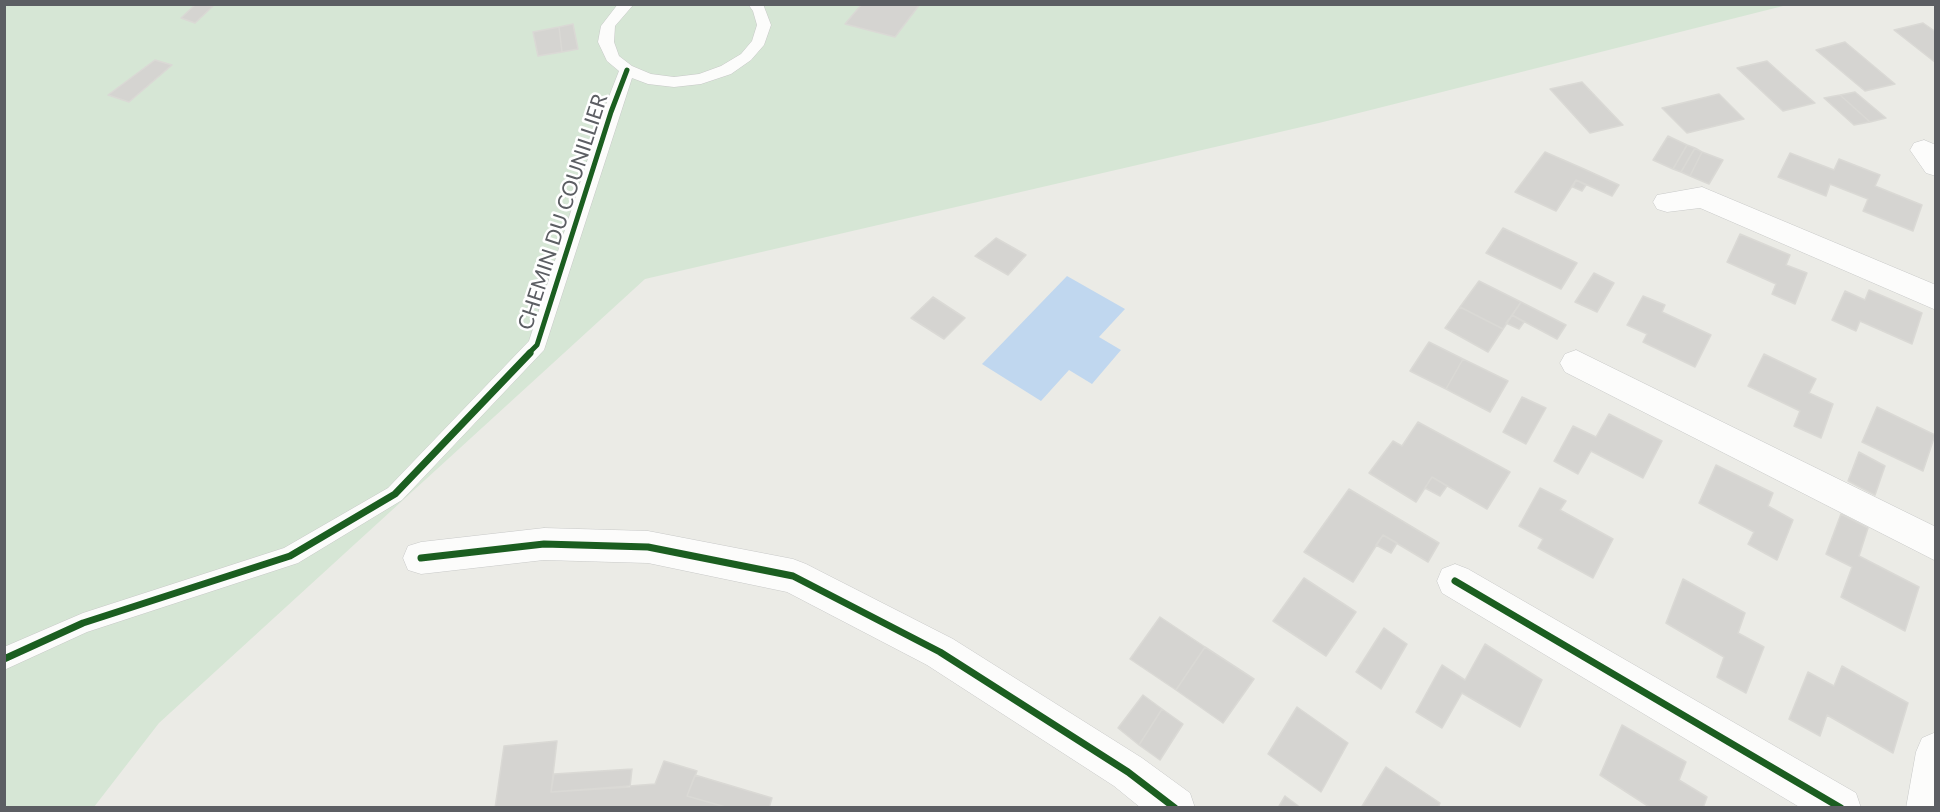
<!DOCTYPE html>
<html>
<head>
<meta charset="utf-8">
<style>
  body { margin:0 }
  #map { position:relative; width:1940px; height:812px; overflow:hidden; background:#ebebe6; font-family:Lato,sans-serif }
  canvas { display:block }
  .frame { position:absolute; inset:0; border:6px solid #5c5e63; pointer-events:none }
</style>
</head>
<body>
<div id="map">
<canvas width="1940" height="812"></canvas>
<div class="frame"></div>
</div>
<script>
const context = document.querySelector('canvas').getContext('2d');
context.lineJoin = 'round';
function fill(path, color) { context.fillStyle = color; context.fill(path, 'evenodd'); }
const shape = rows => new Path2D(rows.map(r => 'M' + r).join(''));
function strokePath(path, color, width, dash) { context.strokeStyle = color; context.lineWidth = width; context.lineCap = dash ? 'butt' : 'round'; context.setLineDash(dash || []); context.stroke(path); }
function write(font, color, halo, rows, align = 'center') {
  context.font = font + ' Lato,sans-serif'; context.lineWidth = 5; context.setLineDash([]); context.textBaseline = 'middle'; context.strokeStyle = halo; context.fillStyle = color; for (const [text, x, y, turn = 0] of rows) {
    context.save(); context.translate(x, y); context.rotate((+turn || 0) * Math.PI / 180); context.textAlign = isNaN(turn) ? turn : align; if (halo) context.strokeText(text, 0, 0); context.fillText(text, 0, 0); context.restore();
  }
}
const green = shape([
  [5,5,1787,5,1323,122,645,279,159,723,94,807,5,808]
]);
const water = shape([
  [1067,276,1125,309,1099,337,1121,350,1092,384,1069,370,1041,401,982,364]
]);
const building = shape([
  [196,4,213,6,195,23,181,18,196,4],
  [862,4,920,4,895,37,845,24,862,4],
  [1923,23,1936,32,1936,63,1894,30,1923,23],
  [573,24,578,49,562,52,559,27,573,24],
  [559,27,562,52,538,56,533,32,559,27],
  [1845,42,1895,84,1865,91,1816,50,1845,42],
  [155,60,172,65,129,102,108,95,155,60],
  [1767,61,1787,79,1815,103,1783,111,1737,68,1767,61],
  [1582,82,1600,101,1623,125,1590,133,1550,89,1582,82],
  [1855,92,1886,118,1870,122,1840,95,1855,92],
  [1719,94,1744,119,1687,133,1662,108,1719,94],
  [1840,95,1870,122,1854,125,1824,98,1840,95],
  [1668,136,1687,145,1673,169,1653,160,1668,136],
  [1687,145,1695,148,1681,172,1673,169,1687,145],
  [1695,148,1702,152,1690,176,1681,172,1695,148],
  [1545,152,1584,169,1619,185,1612,196,1576,180,1556,211,1515,192,1545,152],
  [1702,152,1723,160,1709,184,1690,176,1702,152],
  [1790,153,1834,170,1839,159,1880,175,1875,186,1922,205,1913,231,1863,211,1868,199,1830,184,1826,196,1778,177,1790,153],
  [1576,180,1586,185,1582,191,1573,187,1576,180],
  [1503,228,1577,263,1561,289,1486,253,1503,228],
  [1740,234,1790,255,1786,265,1807,273,1795,304,1772,294,1776,284,1727,262,1740,234],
  [996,238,1026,255,1008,275,975,256,996,238],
  [1594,273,1614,283,1597,312,1575,302,1594,273],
  [1479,281,1521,302,1503,329,1460,307,1479,281],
  [1869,290,1922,313,1912,344,1860,321,1856,331,1832,320,1845,291,1865,300,1869,290],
  [1643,296,1665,305,1662,312,1711,335,1695,367,1643,342,1647,334,1627,325,1643,296],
  [933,297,965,318,944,339,911,318,933,297],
  [1521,302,1566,325,1557,339,1512,315,1521,302],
  [1460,307,1503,329,1488,352,1445,328,1460,307],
  [1512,315,1524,322,1519,329,1506,323,1512,315],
  [1429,342,1463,359,1446,389,1410,371,1429,342],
  [1764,354,1816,379,1809,393,1833,404,1821,438,1794,426,1800,411,1748,386,1764,354],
  [1463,359,1508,381,1490,412,1446,389,1463,359],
  [1522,397,1546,408,1526,444,1503,432,1522,397],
  [1877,407,1935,435,1923,471,1862,442,1877,407],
  [1609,414,1662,441,1643,478,1591,451,1578,474,1554,461,1573,426,1596,437,1609,414],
  [1418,422,1510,472,1487,509,1432,477,1416,502,1369,473,1393,441,1402,446,1418,422],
  [1859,452,1885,466,1875,495,1848,481,1859,452],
  [1716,465,1773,493,1768,506,1793,520,1777,560,1748,544,1754,532,1699,503,1716,465],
  [1432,477,1447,486,1440,496,1425,488,1432,477],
  [1540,488,1566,501,1560,510,1613,539,1593,578,1538,548,1543,539,1519,526,1540,488],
  [1349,489,1439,543,1428,562,1383,535,1353,582,1304,552,1349,489],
  [1841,514,1868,528,1859,556,1919,587,1905,631,1841,597,1852,567,1826,554,1841,514],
  [1383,535,1397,543,1391,553,1376,545,1383,535],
  [1304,578,1356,612,1326,656,1273,621,1304,578],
  [1683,579,1745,613,1738,633,1764,647,1746,693,1717,677,1724,657,1666,623,1683,579],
  [1160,617,1205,647,1176,690,1130,659,1160,617],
  [1384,628,1407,644,1381,689,1356,672,1384,628],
  [1485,644,1542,680,1520,727,1462,693,1442,728,1416,712,1442,665,1465,680,1485,644],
  [1205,647,1254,679,1223,723,1176,690,1205,647],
  [1842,666,1908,703,1893,753,1827,715,1820,736,1789,719,1808,672,1834,686,1842,666],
  [1143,695,1162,709,1139,745,1118,728,1143,695],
  [1297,707,1348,743,1321,792,1268,754,1297,707],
  [1162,709,1183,724,1160,760,1139,745,1162,709],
  [1622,725,1686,762,1679,780,1707,797,1703,808,1651,808,1600,775,1622,725],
  [557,741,551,792,655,784,664,761,697,771,687,796,729,808,495,808,504,746,557,741],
  [1386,767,1440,803,1438,808,1361,808,1386,767],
  [632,769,630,787,551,792,554,774,632,769],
  [695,775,772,798,769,808,729,808,687,796,695,775],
  [1285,796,1301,808,1278,808,1285,796]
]);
const service = shape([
  [618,4,634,4,615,26,614,42,619,56,632,66,651,74,674,77,699,74,721,66,741,54,752,41,757,25,753,11,748,4,763,4,771,25,764,45,751,60,731,74,701,84,674,87,648,84,632,78,544,350,402,500,298,563,87,632,4,670,4,647,83,613,284,548,388,488,529,341,603,112,619,71,607,61,598,42,601,26,618,4]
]);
const minor = shape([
  [1924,140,1936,145,1936,176,1926,173,1910,150,1914,143,1924,140],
  [1702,187,1936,285,1936,310,1700,208,1667,212,1657,209,1653,202,1657,195,1702,187],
  [1576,350,1936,527,1936,561,1565,372,1560,363,1565,354,1576,350],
  [544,528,648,531,793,559,806,564,953,639,1142,758,1190,793,1195,808,1141,808,1114,786,927,665,787,592,648,563,544,560,421,574,408,570,403,558,408,546,421,542,544,528],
  [1455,564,1468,569,1856,793,1861,808,1801,808,1442,593,1437,581,1442,569,1455,564],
  [1936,732,1936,808,1906,808,1916,752,1922,738,1936,732]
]);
const cyclewayFar1 = shape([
  [528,354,537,345,611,112,627,70]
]);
const cycleway = shape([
  [421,558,544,544,648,547,793,576,940,652,1128,772,1175,808],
  [1455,581,1841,808],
  [4,659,83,623,290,556,395,494,530,353]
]);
const streetNames = [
  ["CHEMIN DU COUNILLIER",563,212,-72]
];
fill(green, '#d6e6d5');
fill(water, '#c0d7ef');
fill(building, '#d5d4d1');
strokePath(building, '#dad9d5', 1.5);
strokePath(service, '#c8c9c8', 1);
strokePath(minor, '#c8c9c8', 1);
fill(service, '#fcfcfb');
fill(minor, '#fcfcfb');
strokePath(cyclewayFar1, '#1b5e20', 5);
strokePath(cycleway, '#1b5e20', 7);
write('21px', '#5c5e63', '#fff', streetNames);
</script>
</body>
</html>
